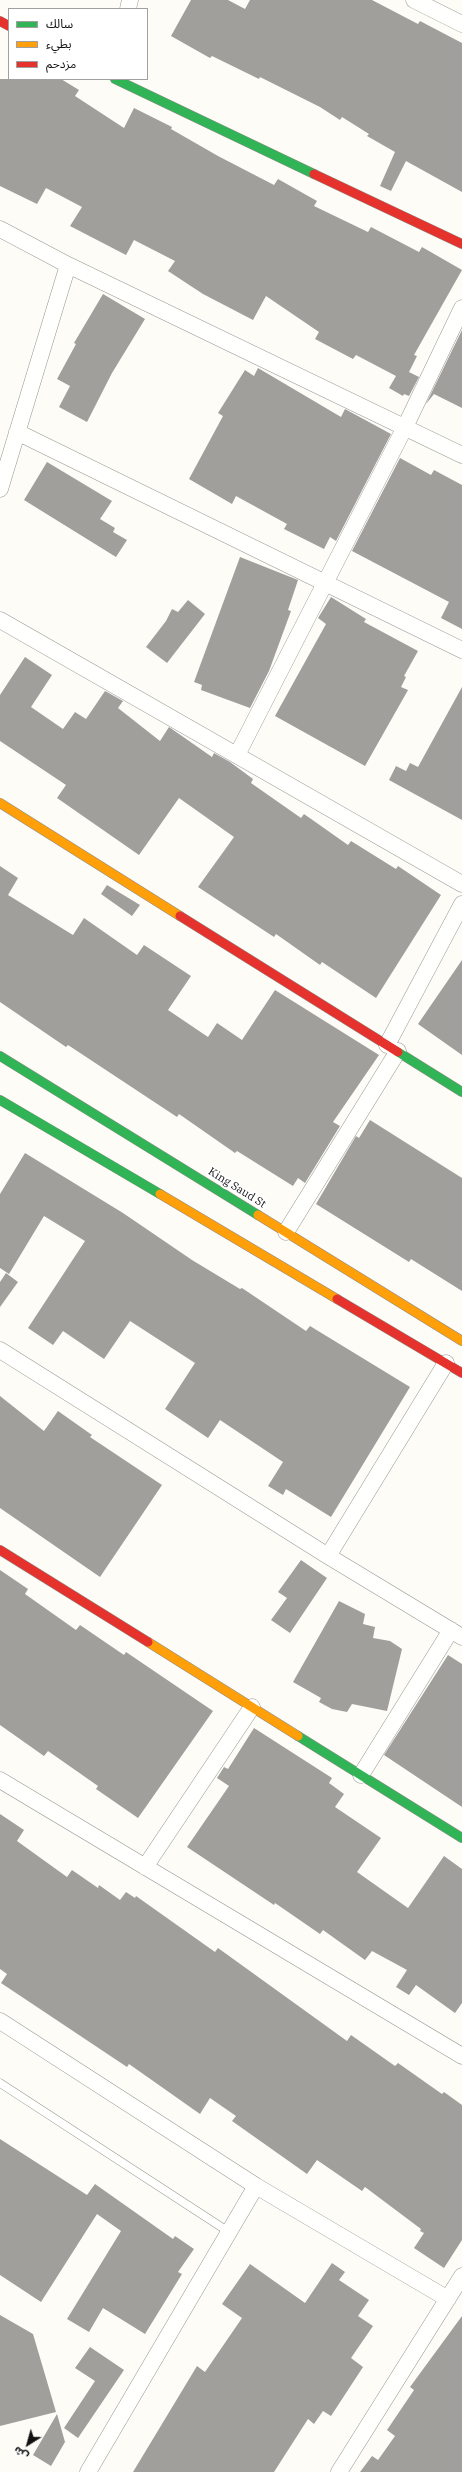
<!DOCTYPE html>
<html>
<head>
<meta charset="utf-8">
<style>
  body { margin:0 }
  #map { position:relative; width:462px; height:2472px; overflow:hidden; background:#fdfcf7; font-family:"IBM Plex Serif","Noto Sans Arabic",serif }
  canvas { display:block }
  .legend { position:absolute; left:8px; top:8px; width:140px; height:72px; box-sizing:border-box; background:#fff; border:1px solid #a0a0a0; margin:0; padding:5px 7px; list-style:none; font-size:12px; color:#111 }
  .legend li { display:flex; align-items:center; gap:8px; height:20px }
  .legend b { width:20px; border:1px solid #a0a0a0 }
  .north { position:absolute; left:8px; top:2424px; width:40px; height:40px; -webkit-text-stroke:3px #fff; paint-order:stroke; rotate:217deg; font-size:11px; font-weight:700; line-height:16px; text-align:center; color:#111 }
  .north::after { content:''; display:block; margin:auto; width:14px; height:18px; background:#111; clip-path:polygon(50% 0,100% 100%,50% 72%,0 100%) }
</style>
</head>
<body>
<div id="map">
<canvas width="462" height="2472"></canvas>
<ul class="legend">
<li><b style="height:5px;background:#30b455"></b>سالك</li>
<li><b style="height:5px;background:#ff9f0a"></b>بطيء</li>
<li><b style="height:5px;background:#e5322d"></b>مزدحم</li>
</ul>
<div class="north">ش</div>
</div>
<script>
const context = document.querySelector('canvas').getContext('2d');
context.lineJoin = 'round';
function fill(path, color) { context.fillStyle = color; context.fill(path, 'evenodd'); }
const shape = rows => new Path2D(rows.map(r => 'M' + r).join(''));
function strokePath(path, color, width, dash) { context.strokeStyle = color; context.lineWidth = width; context.lineCap = dash ? 'butt' : 'round'; context.setLineDash(dash || []); context.stroke(path); }
function write(font, color, halo, rows, align = 'center') {
  context.font = font + ' "IBM Plex Serif",serif'; context.lineWidth = 4; context.setLineDash([]); context.textBaseline = 'middle'; context.strokeStyle = halo; context.fillStyle = color; for (const [text, x, y, turn = 0] of rows) {
    context.save(); context.translate(x, y); context.rotate((+turn || 0) * Math.PI / 180); context.textAlign = isNaN(turn) ? turn : align; if (halo) context.strokeText(text, 0, 0); context.fillText(text, 0, 0); context.restore();
  }
}
const building = shape([
  [191,0,228,0,245,9,250,0,372,0,418,24,420,21,462,43,462,192,406,161,391,191,380,186,395,152,367,136,369,134,342,117,340,120,320,107,260,77,259,79,212,56,210,58,171,36],
  [0,79,61,79,79,90,75,96,124,128,134,108,172,127,171,129,218,156,274,185,278,179,317,201,314,206,368,232,371,227,419,252,422,247,462,270,414,355,417,356,409,372,419,377,409,396,404,394,403,396,389,388,396,376,356,355,353,359,315,339,319,332,266,296,253,320,203,294,168,271,175,261,134,240,126,255,70,226,82,207,46,188,37,204,0,186],
  [103,294,145,319,112,373,87,422,59,407,70,386,57,379,76,344,74,343],
  [462,330,462,408,434,394,426,404],
  [258,368,341,417,345,409,391,434,336,541,330,537,324,549,284,529,287,524,236,496,232,504,189,479,223,416,218,413,245,370,254,376],
  [400,458,431,475,434,470,462,485,462,629,441,618,449,602,352,551],
  [47,462,112,501,100,519,115,528,113,532,127,540,116,557,24,500],
  [240,557,298,580,288,610,291,611,269,671,250,708,201,690,202,685,194,682],
  [331,597,366,619,364,622,418,651,404,676,406,677,401,687,408,690,365,766,275,716,326,624,318,618],
  [188,600,205,614,167,663,146,647,166,621,172,609,178,612],
  [25,657,52,675,31,707,63,729,75,712,86,719,105,691,123,701,118,708,160,741,169,727,212,757,214,753,230,762,253,779,251,783,301,818,304,814,348,845,351,841,396,869,398,866,441,895,376,998,322,962,320,965,276,934,274,937,198,887,234,837,179,798,139,855,57,798,66,785,0,741,0,695],
  [462,687,462,820,389,780,396,766,406,771,410,763,418,767],
  [0,866,18,878,8,895,73,935,84,918,137,955,144,945,191,976,168,1010,208,1037,217,1023,242,1040,275,990,379,1055,333,1122,340,1126,305,1183,298,1178,293,1186,237,1151,235,1153,179,1114,177,1117,68,1045,66,1047,0,1002],
  [107,885,140,905,132,916,101,894],
  [462,960,462,1055,418,1024],
  [370,1120,462,1178,462,1291,411,1259,409,1262,316,1204,356,1136,359,1138],
  [25,1153,123,1213,192,1260,240,1289,242,1288,306,1331,310,1326,410,1387,331,1517,286,1489,283,1495,268,1486,283,1462,220,1420,208,1438,165,1409,195,1363,130,1321,104,1359,63,1331,53,1345,28,1328,85,1241,44,1216,9,1274,0,1268,0,1194],
  [6,1273,18,1282,0,1307,0,1282],
  [0,1396,44,1431,58,1411,92,1435,90,1437,162,1485,100,1577,0,1508],
  [301,1560,327,1578,290,1633,271,1620,287,1598,278,1592],
  [0,1570,28,1589,25,1594,76,1630,80,1625,124,1655,126,1652,213,1711,138,1818,96,1789,98,1786,48,1751,44,1756,0,1725],
  [339,1601,365,1614,363,1624,375,1627,373,1638,390,1641,402,1649,387,1711,352,1704,347,1712,332,1709,319,1702,321,1698,293,1682],
  [448,1655,462,1664,462,1807,384,1755],
  [254,1728,332,1778,329,1783,344,1794,335,1807,381,1838,357,1872,408,1908,444,1856,462,1869,462,2003,455,2013,416,1985,409,1995,396,1987,407,1970,372,1951,365,1960,323,1930,320,1934,275,1903,274,1905,187,1847,229,1786,217,1778,224,1767,228,1769],
  [0,1814,24,1830,17,1841,67,1877,72,1870,98,1888,99,1885,120,1900,126,1892,135,1898,136,1896,215,1952,218,1948,347,2041,351,2035,395,2066,398,2063,442,2094,444,2092,462,2105,462,2240,444,2268,414,2248,424,2233,420,2231,421,2229,365,2187,362,2191,317,2160,307,2174,232,2121,236,2116,210,2098,200,2114,129,2064,127,2067,1,1983,7,1974,0,1969],
  [0,2139,87,2195,95,2184,173,2239,175,2236,194,2249,178,2272,182,2274,145,2334,103,2308,89,2332,67,2319,121,2231,97,2214,41,2302,0,2275],
  [332,2263,345,2272,339,2280,369,2300,358,2316,373,2326,351,2358,363,2367,331,2416,323,2411,314,2424,308,2419,274,2472,133,2472,197,2366,205,2372,242,2318,222,2304,250,2264,305,2303],
  [0,2315,33,2334,56,2412,0,2426],
  [462,2316,462,2472,360,2472,372,2456,378,2460,395,2436,387,2430,414,2390,410,2387],
  [90,2347,124,2370,78,2438,64,2428,95,2381,75,2368],
  [57,2414,65,2442,51,2466,33,2455]
]);
const lane = shape([
  [0,2083,229,2232]
]);
const street = shape([
  [414,0,462,24],
  [128,9,130,0],
  [0,229,68,265,462,455],
  [17,432,462,650],
  [0,489,68,265],
  [0,620,462,884],
  [237,755,405,427,462,308],
  [387,1045,462,904],
  [286,1232,398,1051],
  [0,1350,328,1556,462,1637],
  [328,1556,446,1363],
  [361,1775,451,1630],
  [0,1780,462,2056],
  [145,1867,252,1707],
  [0,2021,256,2186,448,2299],
  [88,2472,256,2186],
  [339,2472,462,2276]
]);
const fast = shape([
  [115,79,314,174],
  [398,1052,462,1092],
  [0,1056,258,1215],
  [0,1100,160,1194],
  [298,1736,462,1838]
]);
const slow = shape([
  [0,803,180,916],
  [160,1194,337,1299],
  [258,1215,462,1341],
  [148,1642,298,1736]
]);
const jam = shape([
  [0,21,9,26],
  [314,174,462,244],
  [180,916,398,1052],
  [337,1299,462,1373],
  [0,1550,148,1642]
]);
const streetNames = [
  ["King Saud St",237,1188,32]
];
fill(building, '#a19f9c');
strokePath(lane, '#979795', 9);
strokePath(street, '#979795', 17);
strokePath(fast, '#8e8d8b', 10);
strokePath(slow, '#8e8d8b', 10);
strokePath(jam, '#8e8d8b', 10);
strokePath(lane, '#fffffe', 8);
strokePath(street, '#fffffe', 16);
strokePath(fast, '#30b455', 9);
strokePath(slow, '#ff9f0a', 9);
strokePath(jam, '#e5322d', 9);
write('11px', '#111', '#fff', streetNames);
</script>
</body>
</html>
